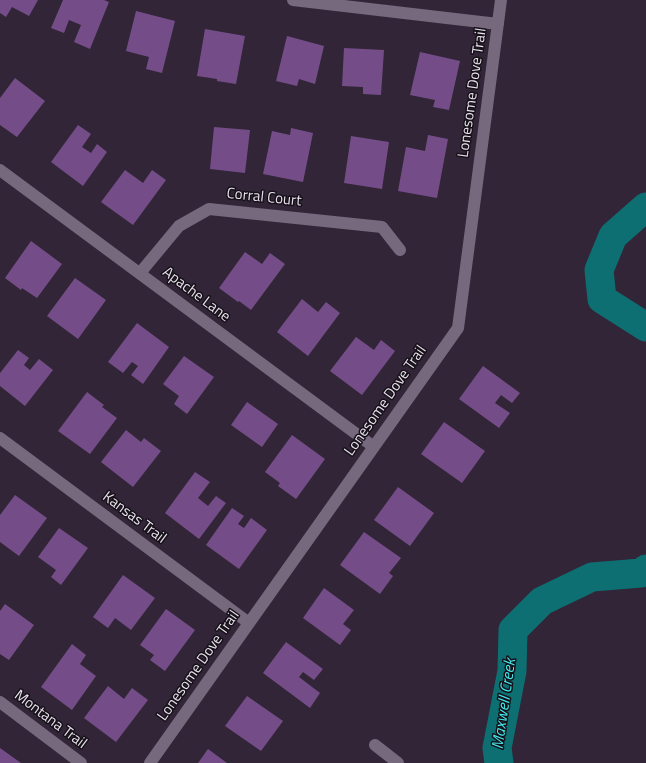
<!DOCTYPE html>
<html>
<head>
<meta charset="utf-8">
<style>
  body { margin:0 }
  canvas { display:block; background:#312537 }
</style>
</head>
<body>
<canvas width="646" height="763"></canvas>
<script>
const context = document.querySelector('canvas').getContext('2d');
context.lineJoin = 'round';
const shape = rows => new Path2D(rows.map(r => 'M' + r).join(''));
function strokePath(path, color, width, dash) { context.strokeStyle = color; context.lineWidth = width; context.lineCap = dash ? 'butt' : 'round'; context.setLineDash(dash || []); context.stroke(path); }
function fill(path, color) { context.fillStyle = color; context.fill(path, 'evenodd'); }
function write(font, color, halo, rows, align = 'center') {
  context.font = font + ' "Titillium Web",sans-serif'; context.lineWidth = 3; context.setLineDash([]); context.textBaseline = 'middle'; context.strokeStyle = halo; context.fillStyle = color; for (const [text, x, y, turn = 0] of rows) {
    context.save(); context.translate(x, y); context.rotate((+turn || 0) * Math.PI / 180); context.textAlign = isNaN(turn) ? turn : align; if (halo) context.strokeText(text, 0, 0); context.fillText(text, 0, 0); context.restore();
  }
}
const river = shape([
  [646,207,613,236,599,270,602,299,646,327],
  [499,763,497,748,512,671,513,630,542,601,592,577,641,573,646,569]
]);
const building = shape([
  [0,0,38,0,29,16,12,7,6,17,0,13],
  [63,0,104,0,109,2,90,49,74,42,81,25,69,20,64,33,51,28],
  [136,11,175,21,162,73,146,69,149,57,126,51],
  [205,29,245,36,236,84,217,81,217,79,197,76],
  [287,36,324,46,315,84,299,79,297,86,276,81],
  [344,48,384,50,381,95,363,94,363,87,342,86],
  [420,52,460,61,449,110,433,107,435,100,410,95],
  [15,78,45,101,17,137,0,125,0,98],
  [78,125,91,134,82,147,91,153,97,144,107,152,83,186,51,162],
  [214,127,250,130,245,173,210,169],
  [291,128,313,133,303,182,263,174,272,131,290,135],
  [428,135,448,139,437,198,398,191,406,147,425,151],
  [351,136,389,142,382,189,344,183],
  [125,170,143,183,152,170,166,180,133,225,101,202],
  [31,241,62,264,37,298,22,288,21,290,5,278],
  [245,252,262,264,270,253,285,264,251,310,239,301,238,302,219,288],
  [75,278,106,300,78,339,47,316],
  [302,299,318,312,326,302,340,313,308,356,277,332],
  [137,323,169,347,143,384,131,375,138,366,132,362,123,373,108,362],
  [356,337,374,350,381,340,395,351,362,395,330,371],
  [18,350,29,358,24,365,30,370,39,359,53,370,25,406,0,386,0,373],
  [184,356,214,377,187,414,174,404,179,396,163,384],
  [483,366,520,393,512,403,501,395,495,403,510,413,499,428,459,399],
  [87,392,104,405,102,407,117,418,90,454,58,431],
  [247,402,278,424,262,447,231,425],
  [444,422,485,451,462,483,421,454],
  [126,430,141,442,144,438,161,451,133,487,101,462],
  [292,435,325,459,296,499,278,486,280,483,265,472],
  [195,472,210,482,198,498,208,506,216,496,226,503,199,539,165,513],
  [398,487,434,513,410,546,374,520],
  [15,495,47,518,19,556,0,542,0,515],
  [232,508,244,516,238,524,244,528,251,518,267,530,239,569,206,545],
  [59,528,88,548,61,585,51,577,56,570,38,557],
  [364,532,401,558,389,573,393,576,380,594,340,565],
  [123,575,155,598,131,630,115,618,108,628,93,617],
  [324,588,354,610,343,624,351,630,340,645,303,618],
  [5,604,34,625,9,660,0,654,0,611],
  [166,609,195,630,165,671,150,660,154,655,140,645],
  [286,642,323,669,314,680,303,672,299,677,320,693,310,708,263,673],
  [72,644,86,655,80,664,96,676,72,710,41,687],
  [108,686,124,699,132,688,148,700,116,742,84,718],
  [247,696,283,721,261,751,225,726],
  [0,748,21,763,0,763],
  [208,749,227,763,198,763]
]);
const minor = shape([
  [293,0,498,24],
  [0,170,374,447],
  [140,273,179,226,209,209,382,227,400,250],
  [0,438,249,623],
  [0,702,81,763],
  [375,745,398,763],
  [150,763,458,328,501,0]
]);
const streetNames = [
  ["Lonesome Dove Trail",473,93,-82],
  ["Corral Court",264,198,6],
  ["Apache Lane",196,295,37],
  ["Lonesome Dove Trail",386,401,-55],
  ["Kansas Trail",134,518,37],
  ["Lonesome Dove Trail",199,666,-55],
  ["Montana Trail",50,720,37]
];
const waterNames = [
  ["Maxwell Creek",505,704,-82]
];
strokePath(river, '#0d6f71', 29);
fill(building, '#744d88');
strokePath(minor, '#76687d', 12);
write('15px', '#e9e1ed', '#161119', streetNames);
write('italic 16px', '#43e9ec', '#161119', waterNames);
</script>
</body>
</html>
